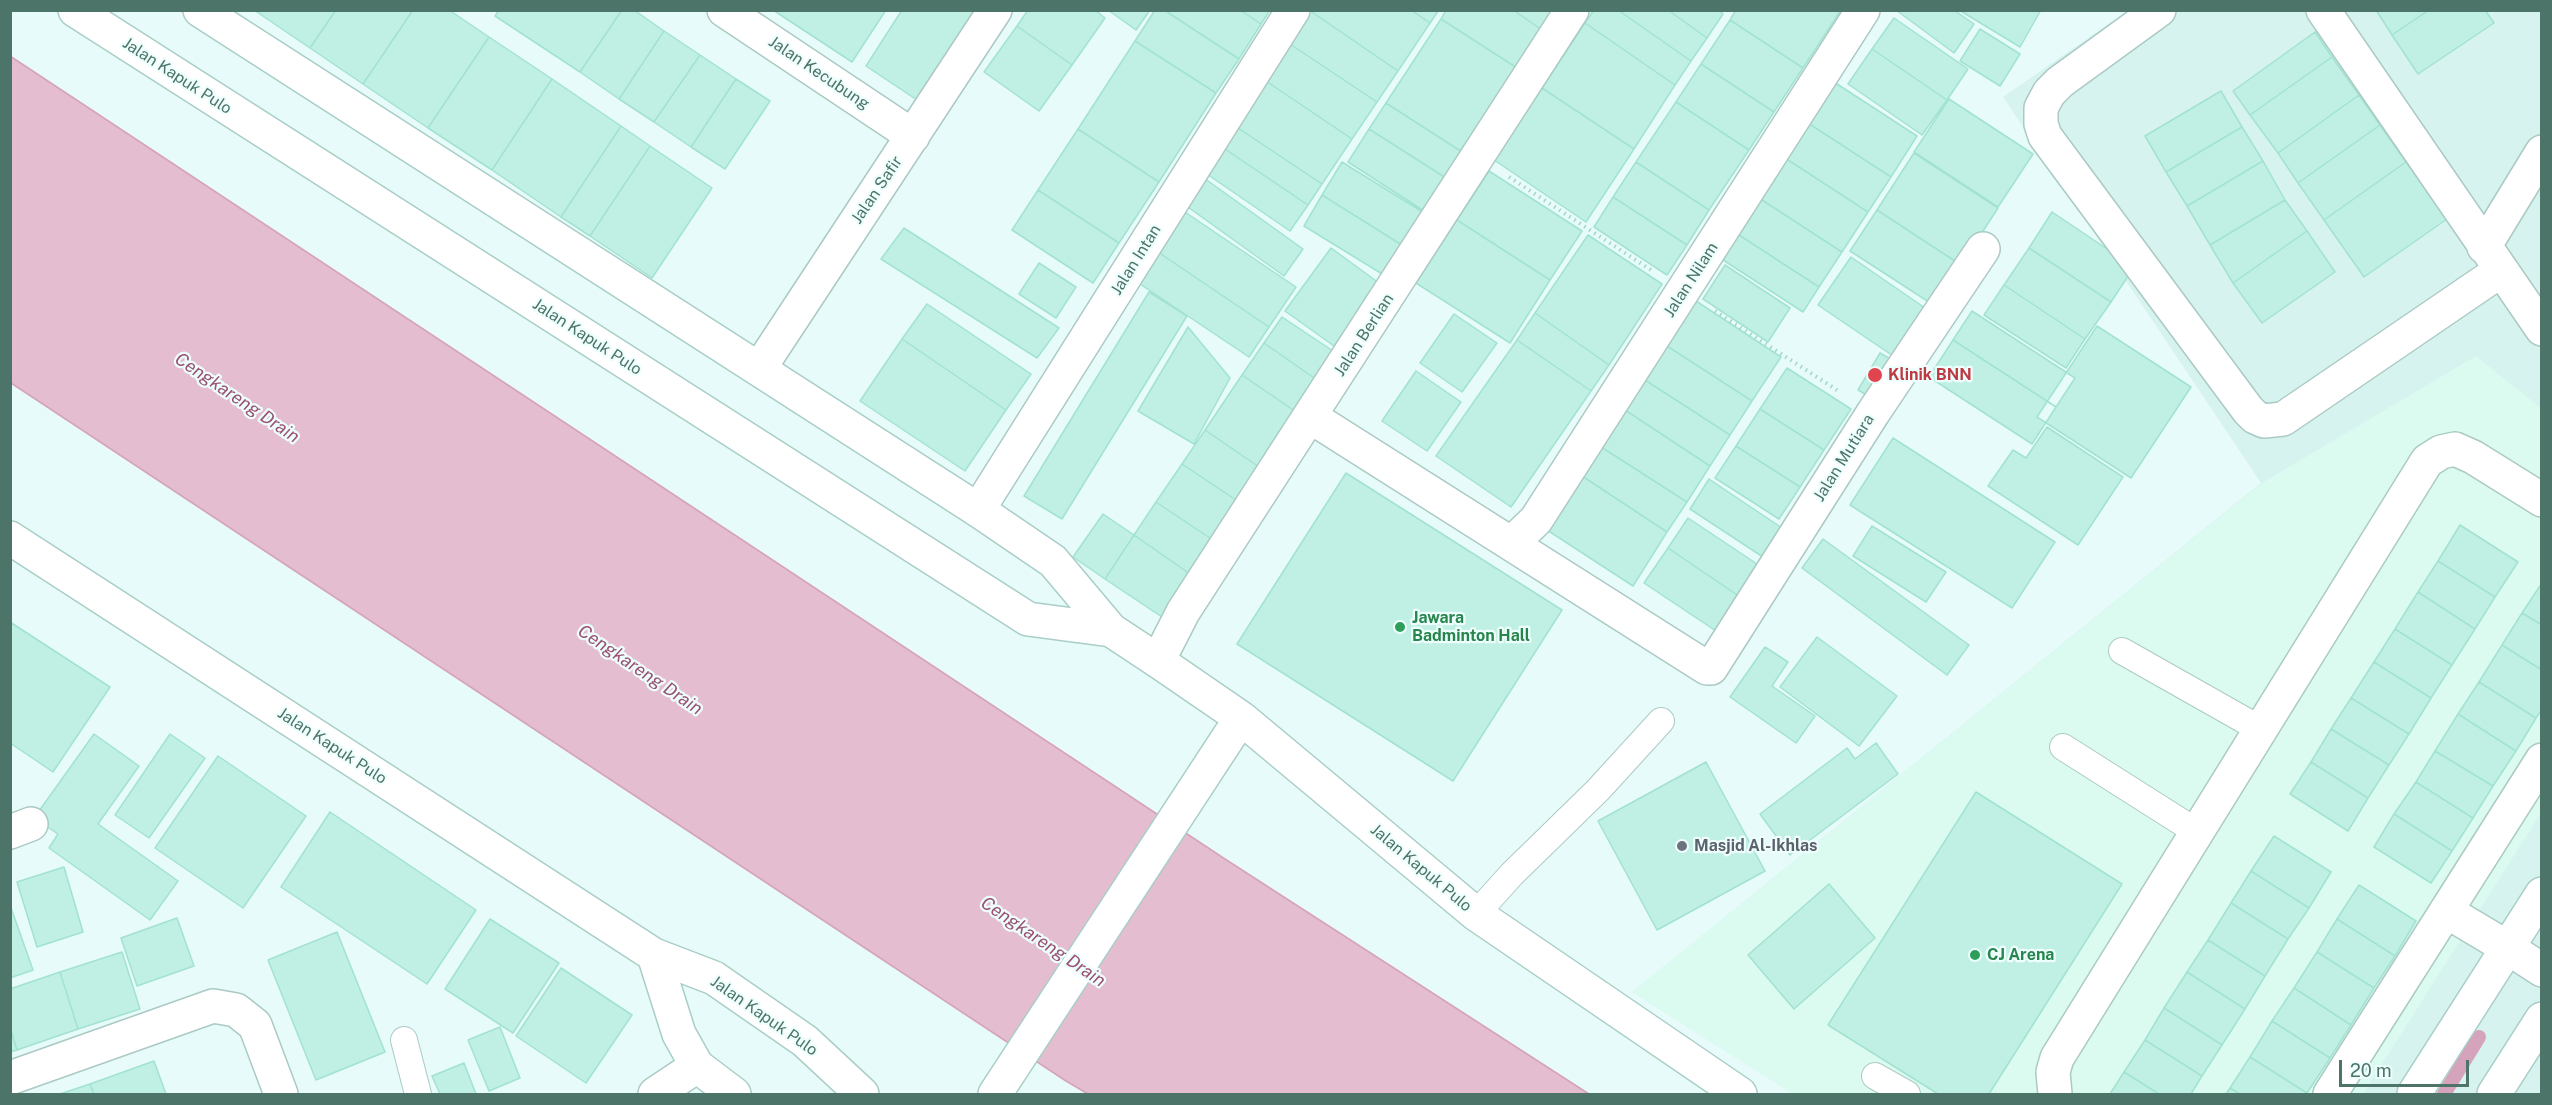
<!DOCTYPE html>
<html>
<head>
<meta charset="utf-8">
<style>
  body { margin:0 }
  #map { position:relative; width:2552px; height:1105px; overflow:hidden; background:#e7fbfb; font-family:"Public Sans",sans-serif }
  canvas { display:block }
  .frame { position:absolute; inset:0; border:12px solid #4d7468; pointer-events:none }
  .scale { position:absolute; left:2339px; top:1060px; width:130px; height:27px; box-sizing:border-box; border:3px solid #4d7468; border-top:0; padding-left:8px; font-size:18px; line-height:21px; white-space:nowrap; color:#4d7468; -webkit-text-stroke:4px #eefefd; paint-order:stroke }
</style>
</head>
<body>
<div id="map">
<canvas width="2552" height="1105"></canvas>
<div class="frame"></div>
<div class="scale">20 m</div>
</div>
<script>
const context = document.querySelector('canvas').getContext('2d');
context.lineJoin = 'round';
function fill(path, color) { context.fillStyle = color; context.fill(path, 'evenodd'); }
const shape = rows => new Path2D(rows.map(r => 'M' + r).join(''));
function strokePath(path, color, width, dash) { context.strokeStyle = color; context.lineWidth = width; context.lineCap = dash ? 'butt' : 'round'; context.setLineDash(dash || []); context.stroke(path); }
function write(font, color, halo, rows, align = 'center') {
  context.font = font + ' "Public Sans",sans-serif'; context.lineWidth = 4.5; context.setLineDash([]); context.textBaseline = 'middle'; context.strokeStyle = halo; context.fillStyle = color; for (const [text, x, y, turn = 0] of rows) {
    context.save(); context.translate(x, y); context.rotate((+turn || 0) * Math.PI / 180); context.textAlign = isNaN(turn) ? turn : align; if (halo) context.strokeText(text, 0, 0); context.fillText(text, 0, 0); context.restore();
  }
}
const residential = shape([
  [2127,11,2541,11,2541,1094,1793,1094,1632,992,2261,483,2003,97]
]);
const commercial = shape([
  [2476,356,2541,408,2541,813,2363,1094,1793,1094,1632,992,2262,483]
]);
const water = shape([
  [10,56,1225,859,1589,1094,1088,1094,1066,1081,11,383,10,56]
]);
const stream = shape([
  [2444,1094,2479,1037]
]);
const building = shape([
  [254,10,336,10,310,48,254,10],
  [336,10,413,10,363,84,310,48,336,10],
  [413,10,449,10,489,37,428,128,363,84,413,10],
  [499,10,622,10,580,72,495,16,499,10],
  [622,10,634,10,664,31,619,99,580,72,622,10],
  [773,10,886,10,852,62,773,10],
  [902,10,975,10,917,100,866,66,902,10],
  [1028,10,1095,10,1105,18,1072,65,1017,26,1028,10],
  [1108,10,1150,10,1136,30,1108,10],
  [1155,10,1164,10,1239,59,1216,93,1135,41,1155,10],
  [1164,10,1240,10,1261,24,1239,59,1164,10],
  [1240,10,1270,10,1261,24,1240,10],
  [1309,10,1411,10,1430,23,1398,71,1309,10],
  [1309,10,1398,71,1377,102,1287,42,1309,10],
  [1411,10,1439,10,1430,23,1411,10],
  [1446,10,1513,10,1542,30,1517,68,1441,19,1446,10],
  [1513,10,1555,10,1542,30,1513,10],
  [1594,10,1618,10,1691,61,1675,85,1585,23,1594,10],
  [1618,10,1668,10,1707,38,1691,61,1618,10],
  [1668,10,1719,10,1723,14,1707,38,1668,10],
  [1736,10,1841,10,1803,68,1730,20,1736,10],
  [1896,10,1954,10,1974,24,1954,53,1896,10],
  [1959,10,2041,10,2020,47,1959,10],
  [2376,10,2429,10,2392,35,2376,10],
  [2429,10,2485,10,2494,23,2418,74,2392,35,2429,10],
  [1894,18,1968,69,1947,100,1872,49,1894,18],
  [1441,19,1517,68,1462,152,1386,103,1441,19],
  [1730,20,1803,68,1774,112,1701,64,1730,20],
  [1585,23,1675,85,1634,149,1542,88,1585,23],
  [1017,26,1072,65,1039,111,984,72,1017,26],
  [1980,29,2020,54,2000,86,1960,61,1980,29],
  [664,31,700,55,654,122,619,99,664,31],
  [2315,32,2332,57,2250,115,2233,91,2315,32],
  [489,37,552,79,492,170,428,128,489,37],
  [1135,41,1216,93,1159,182,1078,129,1135,41],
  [1287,42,1377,102,1352,139,1263,79,1287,42],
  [1872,49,1947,100,1922,135,1848,84,1872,49],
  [700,55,736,79,691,147,654,122,700,55],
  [2332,57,2359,95,2278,153,2250,115,2332,57],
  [1701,64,1774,112,1749,150,1676,102,1701,64],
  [552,79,621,126,561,217,492,170,552,79],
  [736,79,770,101,725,169,691,147,736,79],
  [1263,79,1352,139,1322,184,1232,124,1263,79],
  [1834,82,1917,136,1891,177,1808,123,1834,82],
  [1542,88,1634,149,1586,222,1494,160,1542,88],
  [2221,91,2242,127,2166,172,2145,136,2221,91],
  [2359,95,2380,125,2298,183,2278,153,2359,95],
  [1949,99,2033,154,1998,207,1914,152,1949,99],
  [1676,102,1749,150,1709,210,1636,162,1676,102],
  [1386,103,1462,152,1446,178,1369,129,1386,103],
  [1808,123,1891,177,1868,212,1785,158,1808,123],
  [1232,124,1322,184,1308,205,1219,145,1232,124],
  [2380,125,2406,162,2324,220,2298,183,2380,125],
  [621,126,650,146,590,236,561,217,621,126],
  [2242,127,2263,161,2187,206,2166,172,2242,127],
  [1078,129,1159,182,1119,243,1038,190,1078,129],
  [1369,129,1446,178,1424,211,1348,162,1369,129],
  [1219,145,1308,205,1290,231,1201,170,1219,145],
  [650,146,712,188,652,278,590,236,650,146],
  [1914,153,1998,208,1961,265,1877,210,1914,153],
  [1785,158,1868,212,1842,252,1759,198,1785,158],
  [2263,161,2285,200,2210,245,2187,206,2263,161],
  [1342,162,1426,214,1405,247,1322,195,1342,162],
  [1636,162,1709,210,1687,245,1613,197,1636,162],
  [2406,162,2447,219,2364,277,2324,220,2406,162],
  [1489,171,1582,231,1550,280,1457,220,1489,171],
  [1204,178,1303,249,1284,276,1185,205,1204,178],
  [1038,190,1119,243,1093,283,1012,230,1038,190],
  [1322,195,1405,247,1387,277,1304,226,1322,195],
  [1613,197,1687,245,1667,275,1594,227,1613,197],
  [1759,198,1842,252,1819,287,1736,233,1759,198],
  [2285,200,2307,231,2233,283,2210,245,2285,200],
  [1179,208,1296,287,1269,327,1152,248,1179,208],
  [1877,210,1961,265,1935,306,1850,251,1877,210],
  [2052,212,2134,267,2111,302,2029,248,2052,212],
  [1457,220,1550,280,1510,343,1416,283,1457,220],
  [904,228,1059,328,1037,358,881,259,904,228],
  [2307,231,2335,272,2262,323,2233,283,2307,231],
  [1736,233,1819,287,1803,312,1720,258,1736,233],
  [1588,235,1662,284,1609,365,1535,313,1588,235],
  [1152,248,1269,327,1249,357,1131,278,1152,248],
  [1331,248,1379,283,1334,346,1285,311,1331,248],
  [2029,248,2111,302,2085,339,2004,285,2029,248],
  [1851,257,1928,310,1896,358,1818,305,1851,257],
  [1039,263,1076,287,1056,318,1019,294,1039,263],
  [1725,265,1790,308,1768,342,1703,299,1725,265],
  [2004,285,2085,339,2066,368,1984,315,2004,285],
  [1149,292,1187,316,1062,519,1024,496,1149,292],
  [1693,299,1781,357,1752,401,1664,344,1693,299],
  [927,304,1031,374,1006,410,902,339,927,304],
  [1972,311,2075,378,2056,407,1953,340,1972,311],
  [1535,313,1609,365,1591,391,1517,340,1535,313],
  [1454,314,1497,343,1462,392,1420,363,1454,314],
  [1282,317,1339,355,1320,382,1264,343,1282,317],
  [2097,326,2191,387,2131,478,2037,417,2097,326],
  [1188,327,1230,378,1194,444,1138,411,1188,327],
  [902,339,1006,410,965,471,860,401,902,339],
  [1517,340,1591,391,1511,507,1436,456,1517,340],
  [1953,340,2056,407,2032,444,1929,377,1953,340],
  [1264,343,1320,382,1299,414,1242,375,1264,343],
  [1664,344,1752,401,1730,435,1642,378,1664,344],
  [1880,353,1892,360,1870,397,1858,390,1880,353],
  [1787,368,1851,409,1824,450,1760,409,1787,368],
  [1416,371,1461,402,1427,451,1382,421,1416,371],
  [1242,375,1299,414,1262,469,1205,430,1242,375],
  [1642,378,1730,435,1710,466,1622,408,1642,378],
  [1622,408,1710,466,1687,502,1598,445,1622,408],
  [1760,409,1824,450,1800,487,1736,446,1760,409],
  [2047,427,2123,477,2078,545,1988,486,2013,450,2026,458,2047,427],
  [1205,430,1262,469,1239,502,1182,464,1205,430],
  [1893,438,2055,542,2012,608,1850,505,1893,438],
  [1598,445,1687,502,1667,532,1579,474,1598,445],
  [1736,446,1800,487,1779,519,1715,478,1736,446],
  [1182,464,1239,502,1213,540,1156,502,1182,464],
  [1346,473,1562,610,1453,781,1237,644,1346,473],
  [1579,474,1667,532,1633,586,1544,528,1579,474],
  [1709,479,1788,532,1769,561,1690,509,1709,479],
  [1156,502,1213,540,1190,574,1134,535,1156,502],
  [1103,514,1134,535,1105,579,1073,557,1103,514],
  [1688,518,1763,568,1743,599,1668,548,1688,518],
  [2460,525,2518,562,2495,597,2438,561,2460,525],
  [1872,526,1946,572,1926,602,1853,556,1872,526],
  [1134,535,1190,574,1162,617,1105,579,1134,535],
  [1823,539,1969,645,1947,675,1802,568,1823,539],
  [1668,548,1743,599,1719,633,1644,583,1668,548],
  [2438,561,2495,597,2475,629,2418,592,2438,561],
  [2542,583,2542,625,2522,613,2542,583],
  [2418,592,2475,629,2452,665,2395,629,2418,592],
  [2522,613,2542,625,2542,670,2502,645,2522,613],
  [10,622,110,687,53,772,10,743,10,622],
  [2395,629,2452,665,2431,698,2374,662,2395,629],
  [1817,637,1897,696,1859,746,1780,687,1817,637],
  [2502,645,2542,670,2542,709,2536,718,2479,682,2502,645],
  [1765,647,1788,662,1772,686,1815,716,1796,743,1730,697,1765,647],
  [2374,662,2431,698,2409,734,2351,698,2374,662],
  [2479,682,2536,718,2516,751,2458,714,2479,682],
  [2351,698,2409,734,2389,765,2331,729,2351,698],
  [2458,714,2516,751,2493,786,2435,751,2458,714],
  [2331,729,2389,765,2368,798,2311,762,2331,729],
  [94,734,139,766,98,824,178,881,150,920,49,848,58,834,34,818,94,734],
  [170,734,205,758,149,838,115,815,170,734],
  [1876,743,1898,774,1790,855,1760,814,1847,748,1855,759,1876,743],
  [2435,751,2493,786,2473,818,2416,782,2435,751],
  [218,756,306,816,243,908,155,848,218,756],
  [1706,762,1765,871,1657,930,1598,821,1706,762],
  [2311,762,2368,798,2348,831,2290,794,2311,762],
  [2416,782,2473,818,2452,851,2394,814,2416,782],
  [1976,792,2122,884,1989,1094,1938,1094,1828,1025,1976,792],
  [330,812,476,910,427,984,281,887,330,812],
  [2394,814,2452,851,2431,883,2374,847,2394,814],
  [2274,836,2331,872,2309,908,2251,871,2274,836],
  [64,867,83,932,37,947,17,882,64,867],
  [2251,871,2309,908,2288,939,2231,903,2251,871],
  [1829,884,1875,938,1794,1009,1748,955,1829,884],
  [2359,885,2416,921,2395,956,2337,919,2359,885],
  [2231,903,2288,939,2265,976,2208,940,2231,903],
  [10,905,33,970,10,978,10,905],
  [177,918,194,966,137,986,121,938,177,918],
  [490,919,559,963,513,1033,445,989,490,919],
  [2337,919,2395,956,2374,988,2317,952,2337,919],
  [337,932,385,1052,316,1080,268,960,337,932],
  [2208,940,2265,976,2245,1009,2187,972,2208,940],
  [122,952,140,1009,78,1029,60,972,122,952],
  [2317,952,2374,988,2351,1025,2294,988,2317,952],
  [561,968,632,1015,586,1083,516,1036,561,968],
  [60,972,78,1029,17,1050,10,1028,10,989,60,972],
  [2187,972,2245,1009,2222,1045,2164,1008,2187,972],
  [2294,988,2351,1025,2330,1058,2272,1021,2294,988],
  [2164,1008,2222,1045,2202,1076,2145,1040,2164,1008],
  [2272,1021,2330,1058,2307,1093,2250,1057,2272,1021],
  [500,1027,520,1078,489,1091,468,1040,500,1027],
  [10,1028,17,1050,10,1052,10,1028],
  [2145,1040,2202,1076,2191,1094,2159,1094,2124,1072,2145,1040],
  [2250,1057,2307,1093,2306,1094,2240,1094,2230,1088,2250,1057],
  [154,1061,166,1094,94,1094,90,1084,154,1061],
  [464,1063,476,1094,440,1094,432,1076,464,1063],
  [2124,1072,2159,1094,2110,1094,2124,1072],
  [90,1084,94,1094,60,1094,90,1084],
  [2230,1088,2240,1094,2226,1094,2230,1088]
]);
const path = shape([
  [1509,177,1651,270],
  [1715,311,1840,392]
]);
const lane = shape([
  [2122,651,2260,729],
  [2063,747,2197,832],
  [1476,914,1512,874,1598,790,1661,721],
  [404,1040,418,1094],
  [1875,1076,1907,1094]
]);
const street = shape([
  [724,10,913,136],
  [2159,10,2060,82,2049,93,2041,108,2041,124,2045,136,2248,410,2255,417,2264,421,2283,419,2500,271],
  [2323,10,2542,329],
  [2484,247,2542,152],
  [759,369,995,10],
  [1311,417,1707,668,1711,668,1873,413,1983,249],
  [978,510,1293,10],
  [1512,543,1536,520,1863,10],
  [1158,661,1183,612,1572,10],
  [10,832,31,824],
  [2446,911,2508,948,2542,970],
  [10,1078,213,1006,236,1010,255,1025,281,1094],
  [655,1094,697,1066],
  [2055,1094,2053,1072,2057,1058,2427,461,2441,452,2455,449,2473,457,2542,500],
  [2330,1094,2542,760]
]);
const secondary = shape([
  [75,10,1028,619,1111,630,1158,661,1241,718,1476,914,1740,1094],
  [200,10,978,510,1053,561,1111,630],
  [10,538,654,955,714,978,805,1041,862,1094],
  [654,955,679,1034,697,1066,734,1094],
  [995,1094,1241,718],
  [2414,1094,2542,894],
  [2494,1094,2542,1019]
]);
const markers = [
  [1875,375,8,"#e0444e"],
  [1400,627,6,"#2e9e5b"],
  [1682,846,6,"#6b7280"],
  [1975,955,6,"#2e9e5b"]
];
const streetNames = [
  ["Jalan Kecubung",819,73,34],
  ["Jalan Kapuk Pulo",177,76,33],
  ["Jalan Safir",877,190,-56],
  ["Jalan Intan",1136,260,-58],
  ["Jalan Nilam",1691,280,-57],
  ["Jalan Berlian",1364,335,-57],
  ["Jalan Kapuk Pulo",587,337,33],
  ["Jalan Mutiara",1844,458,-58],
  ["Jalan Kapuk Pulo",332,746,33],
  ["Jalan Kapuk Pulo",1421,868,40],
  ["Jalan Kapuk Pulo",764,1016,35]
];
const healthNames = [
  ["Klinik BNN",1888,375]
];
const leisureNames = [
  ["Jawara",1412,618],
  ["Badminton Hall",1412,636],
  ["CJ Arena",1987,955]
];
const worshipNames = [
  ["Masjid Al-Ikhlas",1694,846]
];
const waterNames = [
  ["Cengkareng Drain",237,398,34],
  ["Cengkareng Drain",640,670,34],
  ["Cengkareng Drain",1043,942,34]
];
fill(residential, '#d6f3ef');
fill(commercial, '#dcfbf0');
fill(water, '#e4bdd1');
strokePath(water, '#d6a3bc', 1.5);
strokePath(stream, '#d6a3bc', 14);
fill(building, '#c0f0e4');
strokePath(building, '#a1e2d0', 1.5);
strokePath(lane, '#abcac3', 28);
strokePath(street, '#abcac3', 36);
strokePath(secondary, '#a9cec6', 36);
strokePath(path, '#a3d5c8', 4, [1.5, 4.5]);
strokePath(lane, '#fff', 26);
strokePath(street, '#fff', 33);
strokePath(secondary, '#fff', 33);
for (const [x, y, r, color] of markers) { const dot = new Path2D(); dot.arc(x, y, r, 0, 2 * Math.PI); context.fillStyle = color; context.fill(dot); strokePath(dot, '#eefefd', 2); }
write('16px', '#4d7468', '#eefefd', streetNames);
write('bold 16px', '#be3a42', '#eefefd', healthNames, 'left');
write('bold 16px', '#27864d', '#eefefd', leisureNames, 'left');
write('bold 16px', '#5b616d', '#eefefd', worshipNames, 'left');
write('italic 18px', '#9b5175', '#eefefd', waterNames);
</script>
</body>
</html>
